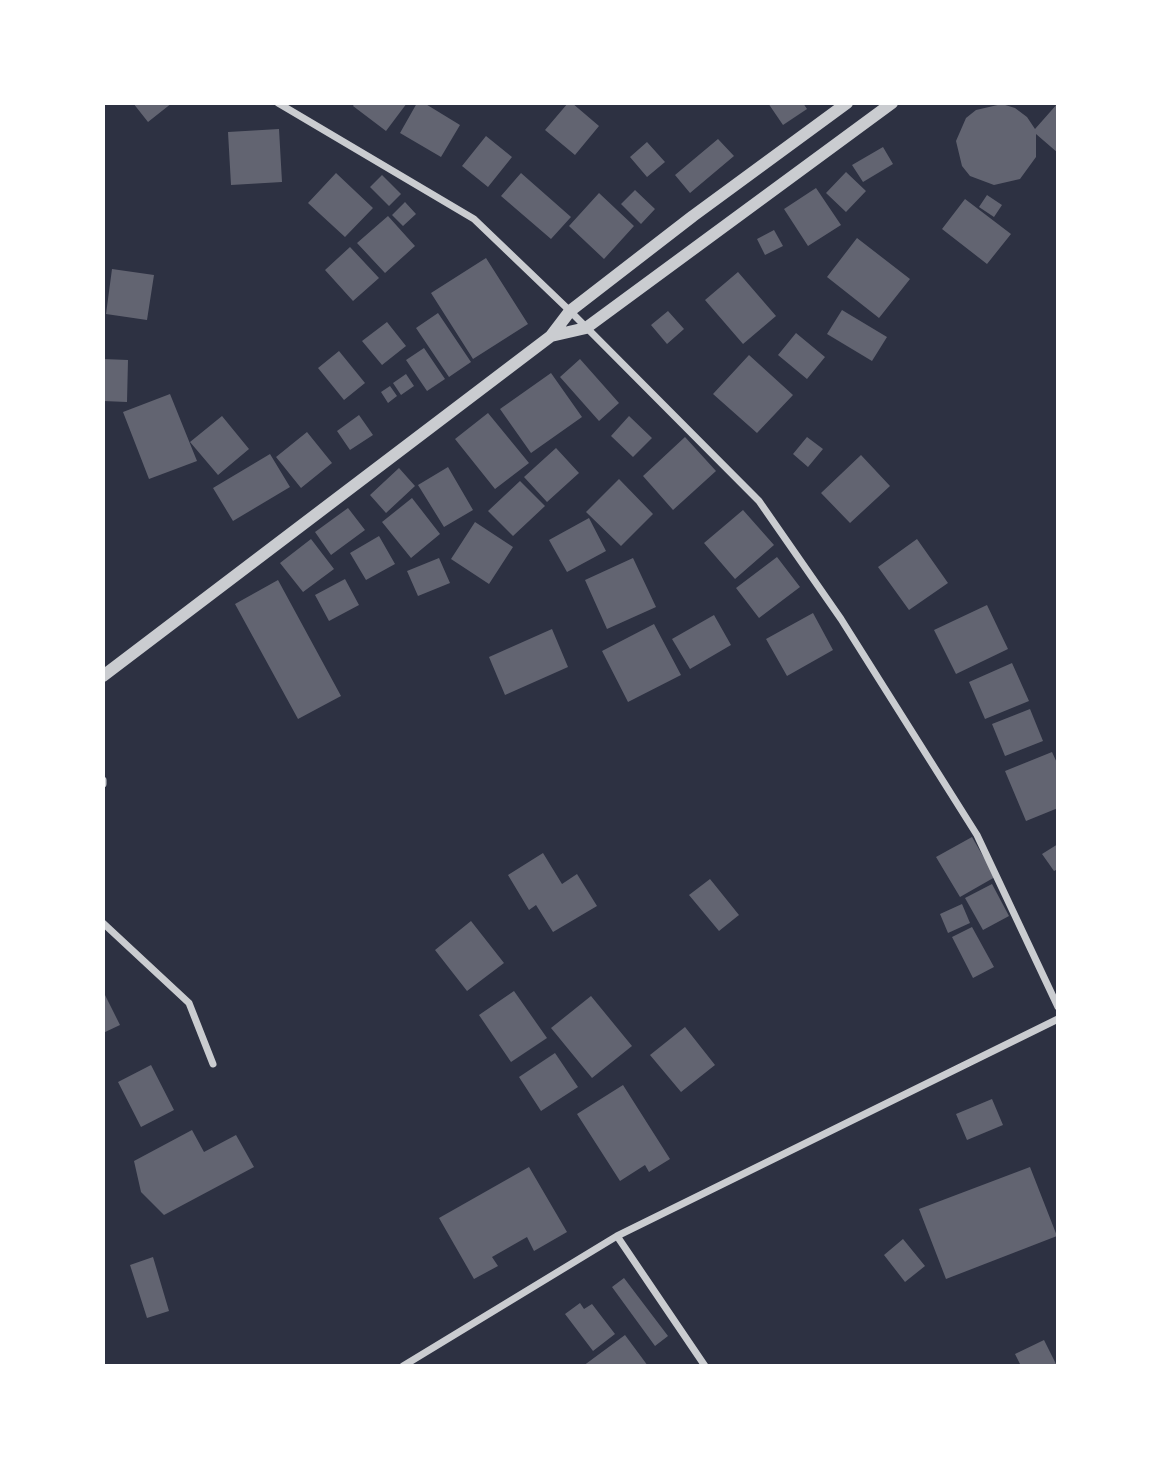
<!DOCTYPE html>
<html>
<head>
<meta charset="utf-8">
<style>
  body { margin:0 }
  #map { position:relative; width:1161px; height:1469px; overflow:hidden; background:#2d3142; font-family:"Noto Serif",serif }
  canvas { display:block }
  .frame { position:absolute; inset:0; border:105px solid #fff; pointer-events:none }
</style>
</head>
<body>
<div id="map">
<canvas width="1161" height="1469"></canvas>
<div class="frame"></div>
</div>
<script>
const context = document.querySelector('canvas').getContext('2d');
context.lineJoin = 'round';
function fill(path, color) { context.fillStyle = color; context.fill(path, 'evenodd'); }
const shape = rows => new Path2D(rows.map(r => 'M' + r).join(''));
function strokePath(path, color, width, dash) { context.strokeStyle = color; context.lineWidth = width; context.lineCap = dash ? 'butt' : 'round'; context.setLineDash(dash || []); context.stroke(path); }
const building = shape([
  [133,103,172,103,148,122],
  [355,103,407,103,386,131,353,106],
  [417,103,424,103,460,125,441,157,400,133],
  [568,103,572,103,599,126,575,155,545,130],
  [768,103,803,103,807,109,783,125],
  [1058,103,1058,153,1036,134,1036,157,1020,179,994,185,970,176,962,166,956,141,966,118,976,110,1002,104,1015,108,1027,117,1035,129],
  [279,129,282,182,231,185,228,132],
  [486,136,512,157,488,187,462,166],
  [718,139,734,156,690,193,675,175],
  [647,142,665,162,647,177,630,157],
  [883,147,893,164,863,182,852,165],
  [846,172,866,191,846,212,826,193],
  [336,173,373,208,345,237,308,203],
  [521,173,571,217,551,239,501,196],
  [382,175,401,194,389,206,370,187],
  [816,188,841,225,808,246,784,209],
  [635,190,655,209,641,224,621,204],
  [599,193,634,226,604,259,569,226],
  [987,195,1002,205,994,217,979,207],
  [965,199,1011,234,987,264,942,229],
  [405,202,416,214,403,226,392,215],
  [388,216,415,246,385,273,357,243],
  [774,230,783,246,765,255,757,239],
  [857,238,910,279,879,318,827,277],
  [350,247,379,278,353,301,325,270],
  [486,258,528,324,473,359,431,293],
  [112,269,154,275,147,320,106,314],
  [738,272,776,316,743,344,705,300],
  [842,310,887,337,872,361,827,334],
  [668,311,684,329,667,344,651,325],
  [438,313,471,362,449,377,416,328],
  [387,322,406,346,382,365,362,341],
  [796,333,825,357,807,379,778,355],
  [424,348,445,379,427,391,406,360],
  [339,351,365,383,344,400,318,368],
  [749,355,793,395,757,433,713,394],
  [103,359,128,360,127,402,103,401],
  [580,359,619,403,599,421,560,377],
  [551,373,582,417,531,453,500,409],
  [406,374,414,386,401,395,393,383],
  [390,386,397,396,388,403,381,392],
  [170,394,197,461,149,479,123,412],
  [488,413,529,463,495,489,455,439],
  [359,415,373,435,350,450,337,431],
  [222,416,249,449,218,475,190,442],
  [629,416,652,438,633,457,611,436],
  [307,432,332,463,301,488,276,457],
  [685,437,716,471,673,510,643,476],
  [807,437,823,449,808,467,793,454],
  [556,448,579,473,547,502,524,477],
  [270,454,290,487,233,521,213,488],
  [861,455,890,486,850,523,821,493],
  [448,467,473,510,444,527,418,485],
  [399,468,415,486,386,513,370,495],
  [619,479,653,514,621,546,586,512],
  [520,481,545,506,513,536,488,511],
  [412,498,440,534,411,558,382,522],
  [348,508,365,530,331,555,315,532],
  [743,510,774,545,735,579,704,543],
  [589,518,606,551,567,572,549,540],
  [475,522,513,547,489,584,451,559],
  [379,536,395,564,366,580,350,553],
  [311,539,334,569,303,592,280,563],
  [917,539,948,583,909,610,878,567],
  [777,557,800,587,759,618,736,588],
  [439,558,450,583,418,596,407,571],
  [633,558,656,607,607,629,585,580],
  [345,579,359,605,329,621,315,595],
  [278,580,341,696,298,719,235,604],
  [987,605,1008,649,956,674,934,630],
  [813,613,833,650,787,676,766,639],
  [714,615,731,645,690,669,672,639],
  [654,624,681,675,628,702,602,651],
  [552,629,568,667,505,695,489,657],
  [1012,663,1029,701,985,719,969,682],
  [1030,709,1043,741,1005,756,992,724],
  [1052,752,1058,765,1058,808,1026,821,1005,771],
  [972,837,995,877,960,897,936,857],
  [1058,844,1058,869,1054,871,1042,854],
  [543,853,562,884,577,874,597,906,553,932,536,905,529,910,508,875],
  [710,879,739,915,719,931,689,895],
  [992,884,1009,916,983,930,965,898],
  [962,904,970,923,948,933,940,914],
  [471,921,504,963,467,991,435,950],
  [972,927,994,967,973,978,952,937],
  [103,991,120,1025,103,1033],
  [514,991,547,1038,511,1062,479,1015],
  [591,996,632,1046,592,1078,551,1028],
  [685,1027,715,1065,681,1092,650,1055],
  [555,1053,578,1087,541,1111,519,1077],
  [151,1065,174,1110,141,1127,118,1082],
  [623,1085,670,1159,649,1172,645,1165,620,1181,577,1114],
  [992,1099,1003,1125,967,1140,956,1114],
  [192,1130,204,1152,236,1135,254,1167,164,1215,141,1192,134,1161],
  [529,1167,567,1232,534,1251,527,1237,492,1257,498,1266,474,1279,439,1218],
  [1030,1167,1057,1236,946,1279,919,1209],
  [903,1239,925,1266,905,1282,884,1255],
  [153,1257,169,1311,147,1318,130,1265],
  [624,1278,668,1336,655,1346,612,1287],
  [580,1303,584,1309,592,1304,615,1334,593,1351,565,1314],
  [625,1335,648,1366,583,1366],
  [1044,1340,1057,1366,1021,1366,1015,1354]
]);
const minor = shape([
  [278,103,474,219,570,311,759,501,841,619,977,835,1058,1007],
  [103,780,103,784],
  [103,923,189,1003,213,1064],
  [617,1236,705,1366],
  [403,1366,617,1236,1058,1019]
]);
const tertiary = shape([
  [551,336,586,328,892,103],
  [103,676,551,336,570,311,693,216,847,103]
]);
fill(building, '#626471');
strokePath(minor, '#caccd0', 7);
strokePath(tertiary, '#caccd0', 12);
</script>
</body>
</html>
